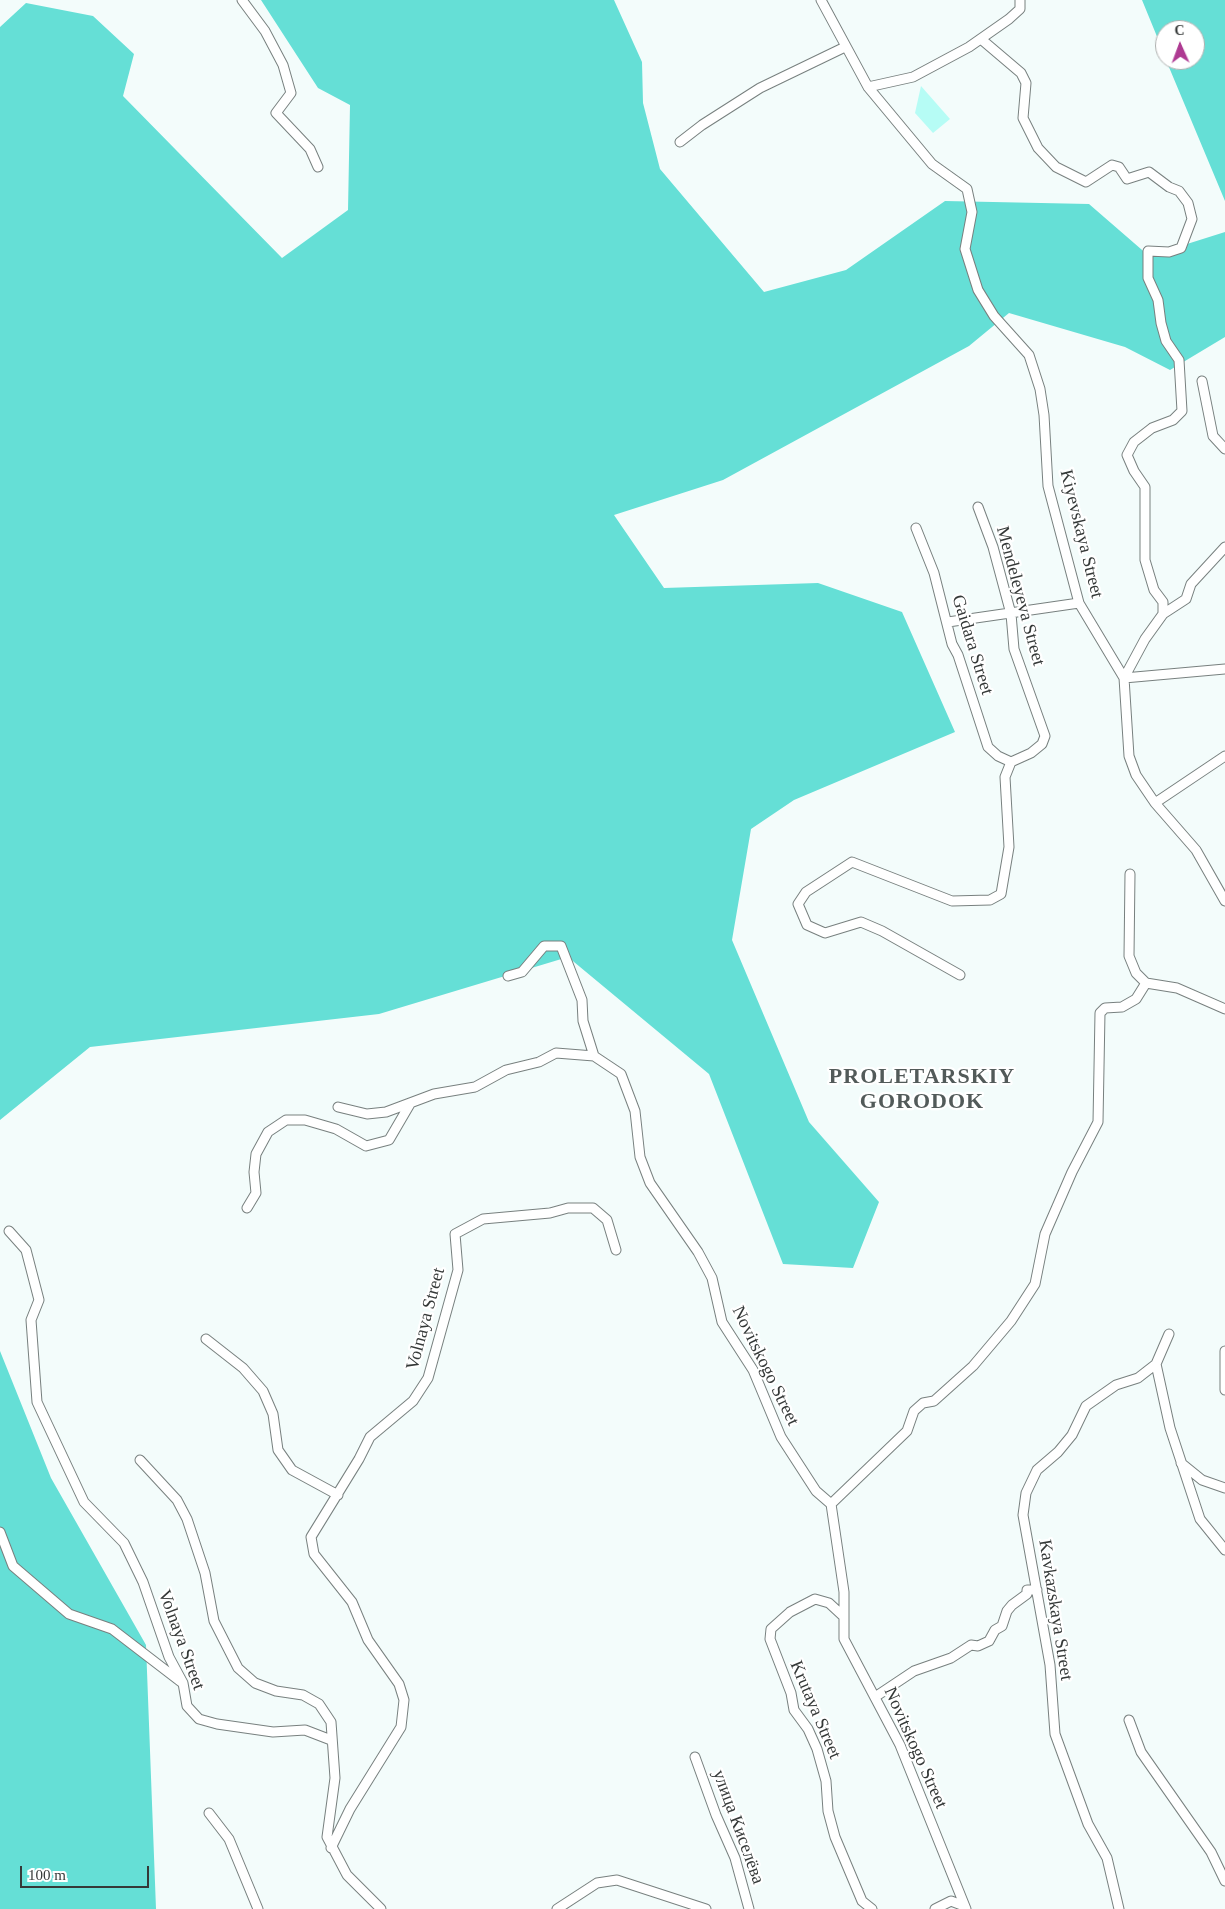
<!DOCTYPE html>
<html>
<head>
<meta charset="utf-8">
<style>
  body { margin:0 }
  #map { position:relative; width:1225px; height:1909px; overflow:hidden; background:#f3fcfb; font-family:Georgia,serif }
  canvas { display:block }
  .north { position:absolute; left:1155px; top:20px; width:50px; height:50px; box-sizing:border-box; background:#fff; border:1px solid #aeb0af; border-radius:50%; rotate:358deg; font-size:14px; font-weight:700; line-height:20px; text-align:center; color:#353938 }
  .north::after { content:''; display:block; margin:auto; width:18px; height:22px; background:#ae3a92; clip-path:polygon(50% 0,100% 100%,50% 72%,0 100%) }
  .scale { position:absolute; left:20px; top:1866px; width:129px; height:22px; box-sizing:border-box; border:2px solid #353938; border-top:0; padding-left:6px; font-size:15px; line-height:18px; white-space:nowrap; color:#353938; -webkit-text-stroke:4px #fff; paint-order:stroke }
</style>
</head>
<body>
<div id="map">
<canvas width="1225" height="1909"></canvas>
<div class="north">С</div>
<div class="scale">100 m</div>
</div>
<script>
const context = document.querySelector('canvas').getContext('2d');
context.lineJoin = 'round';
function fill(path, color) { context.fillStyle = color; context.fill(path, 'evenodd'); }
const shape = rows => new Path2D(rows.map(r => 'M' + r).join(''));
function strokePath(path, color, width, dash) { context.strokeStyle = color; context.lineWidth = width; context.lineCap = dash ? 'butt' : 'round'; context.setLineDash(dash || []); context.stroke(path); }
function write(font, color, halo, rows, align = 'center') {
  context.font = font + ' Georgia,serif'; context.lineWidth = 4.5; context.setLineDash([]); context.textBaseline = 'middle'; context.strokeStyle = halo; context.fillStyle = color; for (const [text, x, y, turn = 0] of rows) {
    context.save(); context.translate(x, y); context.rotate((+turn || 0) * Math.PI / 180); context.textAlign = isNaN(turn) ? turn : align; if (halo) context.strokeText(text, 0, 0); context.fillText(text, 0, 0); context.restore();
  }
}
const green = shape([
  [921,86,950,119,933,133,915,113]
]);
const forest = shape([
  [261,0,614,0,642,62,643,103,660,169,764,292,846,270,945,201,1089,204,1149,256,1225,232,1225,337,1170,370,1125,347,1009,313,969,346,723,480,614,515,664,588,818,583,902,612,955,732,794,800,751,829,732,940,809,1122,879,1202,853,1268,783,1264,709,1074,568,957,379,1014,90,1047,0,1120,0,27,26,3,93,16,134,54,123,96,282,258,348,210,350,105,318,88],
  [1142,0,1225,0,1225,201,1166,60,1195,60,1195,30,1165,30,1165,56],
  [0,1351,51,1478,146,1645,156,1909,0,1909]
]);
const minor = shape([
  [242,0,265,31,283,65,291,93,276,113,310,149,318,167],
  [821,0,868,87,932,164,967,189,972,212,965,249,978,290,994,316,1029,355,1040,389,1044,415,1048,486,1079,603,1124,678,1129,756,1136,775,1155,803,1196,850,1225,901],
  [981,39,1021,73,1026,83,1023,118,1038,148,1056,167,1086,182,1112,165,1119,167,1127,179,1149,172,1169,187,1179,191,1188,203,1192,219,1181,248,1169,252,1148,251,1148,278,1158,300,1161,323,1166,341,1179,360,1182,411,1173,420,1152,428,1134,442,1127,455,1134,471,1145,487,1145,560,1154,590,1163,602,1163,614,1145,639,1124,678],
  [868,87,913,77,969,47,1009,19,1020,9,1020,0],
  [680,142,702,125,760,88,845,47],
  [1202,381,1213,436,1225,449],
  [978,507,993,547,1011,614,1014,649,1045,736,1042,744,1031,753,1011,762],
  [916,528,934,573,952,644,958,655,988,747,998,756,1011,762],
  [1163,614,1186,599,1191,584,1225,547],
  [948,622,1079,603],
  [1124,678,1225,669],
  [1155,803,1225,756],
  [1130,874,1129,956,1136,973,1146,983,1177,988,1225,1009],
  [960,975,882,931,861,922,825,933,807,925,798,904,806,892,852,862,952,901,990,900,1001,894,1009,847,1005,777,1011,762],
  [508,976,522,972,544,946,561,946,582,1000,583,1021,594,1056],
  [338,1107,367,1114,386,1112,434,1094,475,1087,506,1070,539,1062,556,1053,594,1056,621,1074,635,1111,640,1157,650,1183,698,1252,712,1278,722,1322,753,1370,781,1437,816,1491,831,1504,844,1592,844,1639,900,1745,966,1909],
  [247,1208,256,1193,254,1172,256,1154,268,1132,286,1120,305,1120,336,1129,366,1146,389,1140,410,1104],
  [9,1231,26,1250,39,1300,31,1320,37,1402,84,1502,124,1543,143,1582,169,1657,183,1683,187,1706,199,1719,217,1724,273,1732,305,1730,331,1740],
  [1169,1334,1156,1364,1170,1428,1200,1519,1225,1550],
  [206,1339,243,1368,263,1391,273,1414,278,1450,292,1470,338,1495],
  [1225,1351,1225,1390],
  [140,1460,177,1500,187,1519,205,1573,214,1621,238,1668,255,1683,276,1691,303,1695,319,1704,331,1722,335,1778,327,1837,347,1875,381,1909],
  [1181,1463,1202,1480,1225,1488],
  [831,1504,907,1431,914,1411,923,1403,934,1401,973,1366,1011,1321,1035,1284,1045,1234,1072,1172,1098,1122,1100,1013,1105,1008,1122,1007,1136,999,1146,983],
  [0,1532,13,1566,69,1614,112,1629,181,1682],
  [843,1616,829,1603,815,1599,790,1612,771,1629,770,1639,791,1693,794,1710,808,1729,817,1749,826,1781,828,1811,835,1837,862,1901,872,1909],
  [875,1697,914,1671,951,1658,971,1645,978,1646,989,1641,995,1630,1002,1626,1007,1611,1012,1605,1027,1594,1027,1590,1037,1590],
  [1129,1720,1141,1752,1211,1852,1225,1881],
  [695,1757,716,1815,735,1858,749,1909],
  [209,1813,229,1839,258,1909],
  [331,1848,350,1809,401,1727,404,1700,399,1684,368,1640,352,1602,314,1554,311,1537,359,1459,370,1437,413,1401,428,1378,458,1270,455,1234,483,1219,550,1213,568,1208,593,1208,607,1220,616,1250],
  [557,1909,597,1883,617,1880,706,1909],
  [935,1909,951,1901,964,1906],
  [1119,1909,1107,1858,1088,1824,1055,1734,1050,1665,1023,1515,1026,1493,1037,1470,1058,1452,1072,1435,1086,1406,1116,1385,1138,1378,1156,1364]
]);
const streetNames = [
  ["Kiyevskaya Street",1081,534,76],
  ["Mendeleyeva Street",1020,596,75],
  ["Gaidara Street",972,645,73],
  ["Volnaya Street",426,1319,-75],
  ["Novitskogo Street",765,1366,64],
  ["Kavkazskaya Street",1055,1610,81],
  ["Volnaya Street",181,1640,70],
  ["Krutaya Street",815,1710,67],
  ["Novitskogo Street",915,1748,66],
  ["улица Киселёва",738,1827,70]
];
const districtNames = [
  ["PROLETARSKIY",922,1077],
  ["GORODOK",922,1102]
];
fill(green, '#b6fcf5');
fill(forest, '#65dfd6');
strokePath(minor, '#78807f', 11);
strokePath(minor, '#fff', 9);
write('18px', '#353938', '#fff', streetNames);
context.letterSpacing = '1px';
write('bold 22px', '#525a59', '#fff', districtNames);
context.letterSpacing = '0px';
</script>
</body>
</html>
